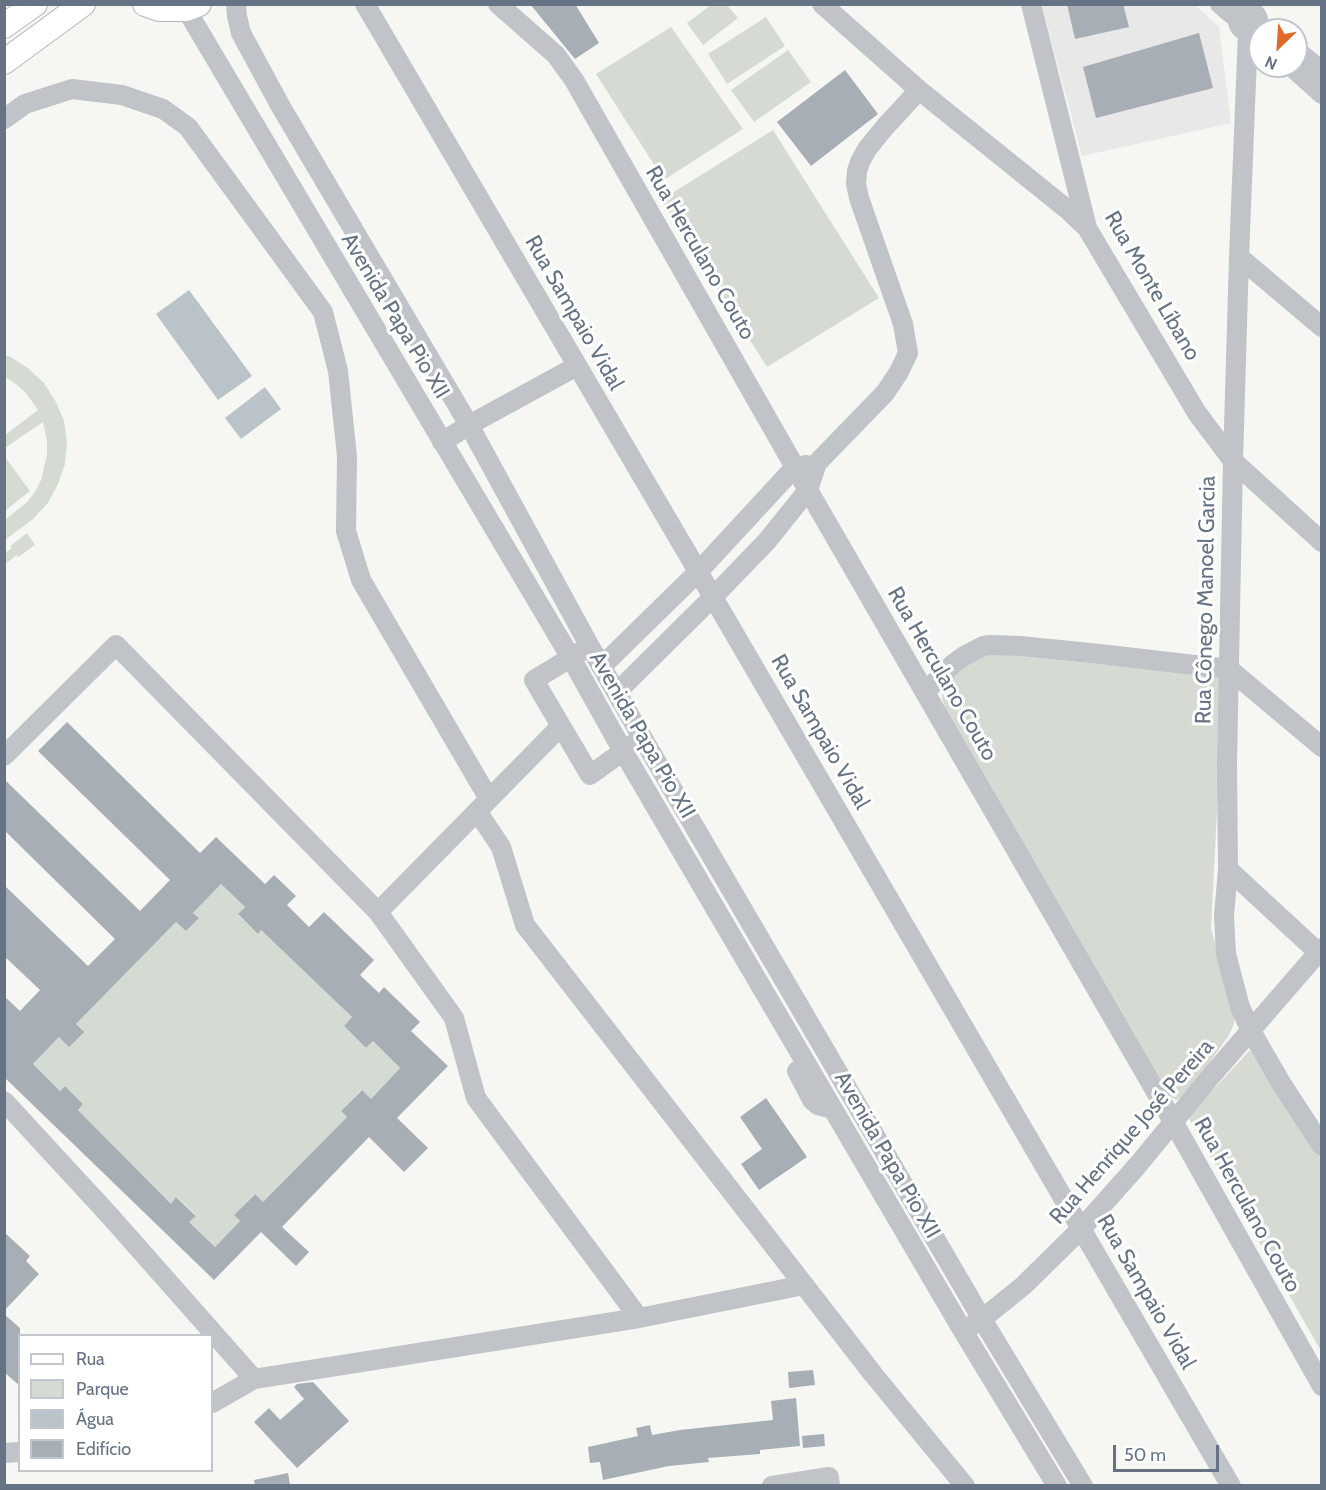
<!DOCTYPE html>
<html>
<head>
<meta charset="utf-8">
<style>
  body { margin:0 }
  #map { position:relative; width:1326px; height:1490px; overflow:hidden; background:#f6f7f3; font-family:Cabin,sans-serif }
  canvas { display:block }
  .frame { position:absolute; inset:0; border:6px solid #667384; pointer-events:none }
  .legend { position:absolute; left:18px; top:1334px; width:195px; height:138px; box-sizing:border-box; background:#fff; border:2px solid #c2c7ce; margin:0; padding:8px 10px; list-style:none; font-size:18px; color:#667384 }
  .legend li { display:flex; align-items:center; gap:12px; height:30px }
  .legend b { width:30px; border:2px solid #c2c7ce }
  .north { position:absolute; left:1248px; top:18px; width:60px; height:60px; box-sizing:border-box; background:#fff; border:2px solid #c2c7ce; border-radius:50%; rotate:205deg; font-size:16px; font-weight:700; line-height:24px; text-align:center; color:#667384 }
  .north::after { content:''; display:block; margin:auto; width:21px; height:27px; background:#de6b2c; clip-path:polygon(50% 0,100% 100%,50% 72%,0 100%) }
  .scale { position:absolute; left:1113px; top:1445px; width:106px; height:27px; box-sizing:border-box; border:3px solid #667384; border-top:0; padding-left:8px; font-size:18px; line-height:21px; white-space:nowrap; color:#667384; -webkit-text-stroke:4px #fff; paint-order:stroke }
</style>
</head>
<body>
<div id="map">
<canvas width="1326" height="1490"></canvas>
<div class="frame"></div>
<ul class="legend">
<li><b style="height:8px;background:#fff"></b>Rua</li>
<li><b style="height:16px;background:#d5dbd3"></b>Parque</li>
<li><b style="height:16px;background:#bac3c9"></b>Água</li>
<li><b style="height:16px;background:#a8aeb6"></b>Edifício</li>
</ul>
<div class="north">N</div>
<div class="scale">50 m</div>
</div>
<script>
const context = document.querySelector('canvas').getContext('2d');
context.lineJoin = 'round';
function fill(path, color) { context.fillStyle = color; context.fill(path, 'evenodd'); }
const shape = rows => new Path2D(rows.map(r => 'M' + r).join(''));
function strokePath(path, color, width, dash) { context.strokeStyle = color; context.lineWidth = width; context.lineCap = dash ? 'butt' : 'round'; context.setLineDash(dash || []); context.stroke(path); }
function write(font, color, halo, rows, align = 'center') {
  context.font = font + ' Cabin,sans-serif'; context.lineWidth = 6; context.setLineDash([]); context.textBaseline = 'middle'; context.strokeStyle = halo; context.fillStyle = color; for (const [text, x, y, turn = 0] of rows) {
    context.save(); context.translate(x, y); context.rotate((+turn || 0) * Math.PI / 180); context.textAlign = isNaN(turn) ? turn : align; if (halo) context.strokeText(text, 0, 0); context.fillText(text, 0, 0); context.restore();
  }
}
const built = shape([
  [1042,5,1195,5,1219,27,1231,123,1082,156]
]);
const green = shape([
  [711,5,727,5,738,18,703,45,687,23],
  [766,17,785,46,727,84,708,54],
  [671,27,743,129,664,180,596,74],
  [788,50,811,82,754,122,731,90],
  [773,130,879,298,767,367,661,200],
  [5,355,11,357,29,369,44,383,56,402,64,421,67,443,65,464,58,484,48,503,33,519,5,540,5,520,27,502,35,492,41,480,47,454,47,441,43,422,5,448,5,435,38,410,26,393,16,384,5,377],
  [5,457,30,491,5,511],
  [27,533,35,545,18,557,17,555,5,564,5,553,12,548,10,546],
  [977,652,1224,676,1211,929,1235,1009,1234,1024,1229,1035,1188,1093,1177,1100,1165,1095,950,719,942,699,944,683],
  [221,884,245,907,238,915,258,933,261,930,352,1017,344,1026,366,1048,373,1041,400,1068,371,1099,361,1090,341,1111,347,1117,263,1202,254,1194,234,1215,240,1221,215,1247,189,1222,196,1215,177,1197,171,1204,78,1110,83,1104,65,1086,60,1091,33,1064,59,1037,76,1024,176,922,186,931,199,918,193,913],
  [1250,1050,1321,1155,1321,1351,1188,1117]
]);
const water = shape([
  [189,290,252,376,218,400,156,314],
  [265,387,281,409,241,439,225,418]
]);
const building = shape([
  [530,4,575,4,599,43,575,59],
  [1067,4,1123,4,1129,27,1075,39],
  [1199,33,1213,88,1096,118,1083,67],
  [845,70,878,114,811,166,777,122],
  [67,722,200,853,216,837,265,884,274,875,296,896,287,905,309,927,324,912,374,960,360,975,379,993,384,987,420,1022,411,1031,448,1066,397,1118,428,1148,404,1172,369,1137,282,1227,309,1252,296,1266,261,1232,214,1280,4,1077,4,996,20,1011,40,990,4,956,4,885,88,966,115,939,4,830,4,779,140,911,170,880,38,751],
  [221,884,245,907,238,914,258,934,261,930,352,1017,344,1026,366,1048,373,1041,400,1068,371,1099,362,1090,341,1111,347,1117,263,1202,255,1194,234,1215,240,1221,215,1247,189,1222,196,1216,176,1197,171,1204,78,1110,83,1104,65,1086,60,1091,33,1064,59,1037,69,1047,84,1032,76,1024,176,922,186,931,199,918,193,913],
  [766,1098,807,1157,759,1190,741,1164,762,1149,740,1117],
  [4,1232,30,1256,26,1261,39,1274,4,1311],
  [4,1314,20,1328,20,1386,4,1372],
  [813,1370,815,1385,789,1388,788,1372],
  [313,1382,349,1421,297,1468,254,1422,269,1408,280,1420,304,1399,294,1387,297,1384],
  [796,1398,800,1446,760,1450,760,1454,708,1458,709,1462,669,1466,603,1480,600,1462,590,1463,588,1447,638,1436,636,1428,650,1425,652,1435,680,1430,773,1420,771,1401],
  [824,1434,825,1446,803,1448,802,1436],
  [288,1473,290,1485,255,1485,254,1480]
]);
const minor = shape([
  [236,4,237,16,241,33,281,107,469,425,589,645,642,737,982,1319,1083,1486],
  [365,4,713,597,1231,1486],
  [498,4,556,55,574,80,808,490,1174,1123,1322,1386],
  [822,4,919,90,1068,210,1087,228],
  [1031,4,1087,228,1197,413,1233,461,1322,542],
  [1220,4,1238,19],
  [186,9,571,658,623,751,963,1331,1057,1486],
  '1238 21a10 10 0 1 1 20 0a10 10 0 1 1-20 0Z',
  [1248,32,1239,257,1233,461,1227,763,1228,869,1224,916,1226,954,1240,1007,1251,1031,1281,1083,1322,1146],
  [1296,50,1322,71],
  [1291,66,1322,94],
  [4,119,25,104,72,89,122,95,163,109,188,127,323,312,338,371,347,456,346,531,361,580,489,799],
  [1239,257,1322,327],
  [442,442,469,425,577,366],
  [580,652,534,680,561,726,590,775,633,744],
  [602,666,698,572,795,467,806,465],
  [617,692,713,597,767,541,808,490,817,463,885,393,899,372,908,353,903,324,859,198,856,184,857,171,860,162,867,149,885,127,919,90],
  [925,692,953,664,964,656,983,646,990,645,1020,646,1100,654,1229,669,1322,747],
  [4,756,116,645,378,912,561,726],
  [477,811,501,847,525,925,873,1374,965,1486],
  [1228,869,1322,956],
  [378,912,454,1018,476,1098,639,1318],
  [797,1071,812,1100,818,1105,833,1109],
  [4,1101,110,1216,254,1379,212,1403],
  [971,1326,982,1319,1023,1286,1081,1229,1137,1166,1212,1075,1322,948],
  [254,1379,639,1318,804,1285],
  [4,1453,20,1452],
  [772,1486,829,1477,830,1486]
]);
const major = shape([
  [145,4,159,9,186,9,199,4],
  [4,26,35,4],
  [4,62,83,4]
]);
const streetNames = [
  ["Rua Herculano Couto",700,253,60],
  ["Rua Monte Líbano",1152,286,60],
  ["Rua Sampaio Vidal",574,313,60],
  ["Avenida Papa Pio XII",395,316,59],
  ["Rua Cônego Manoel Garcia",1206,600,-89],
  ["Rua Herculano Couto",942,674,60],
  ["Rua Sampaio Vidal",820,732,60],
  ["Avenida Papa Pio XII",642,735,60],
  ["Rua Henrique José Pereira",1132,1132,-49],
  ["Avenida Papa Pio XII",887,1155,60],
  ["Rua Herculano Couto",1247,1205,61],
  ["Rua Sampaio Vidal",1146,1292,60]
];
fill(built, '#e7e8e7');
fill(green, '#d5dbd3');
fill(water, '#bac3c9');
fill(building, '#a8aeb6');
strokePath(major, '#b3b7bb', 26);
strokePath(minor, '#c0c3c7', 20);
strokePath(major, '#fff', 24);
write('22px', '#667384', '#fff', streetNames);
</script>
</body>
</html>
